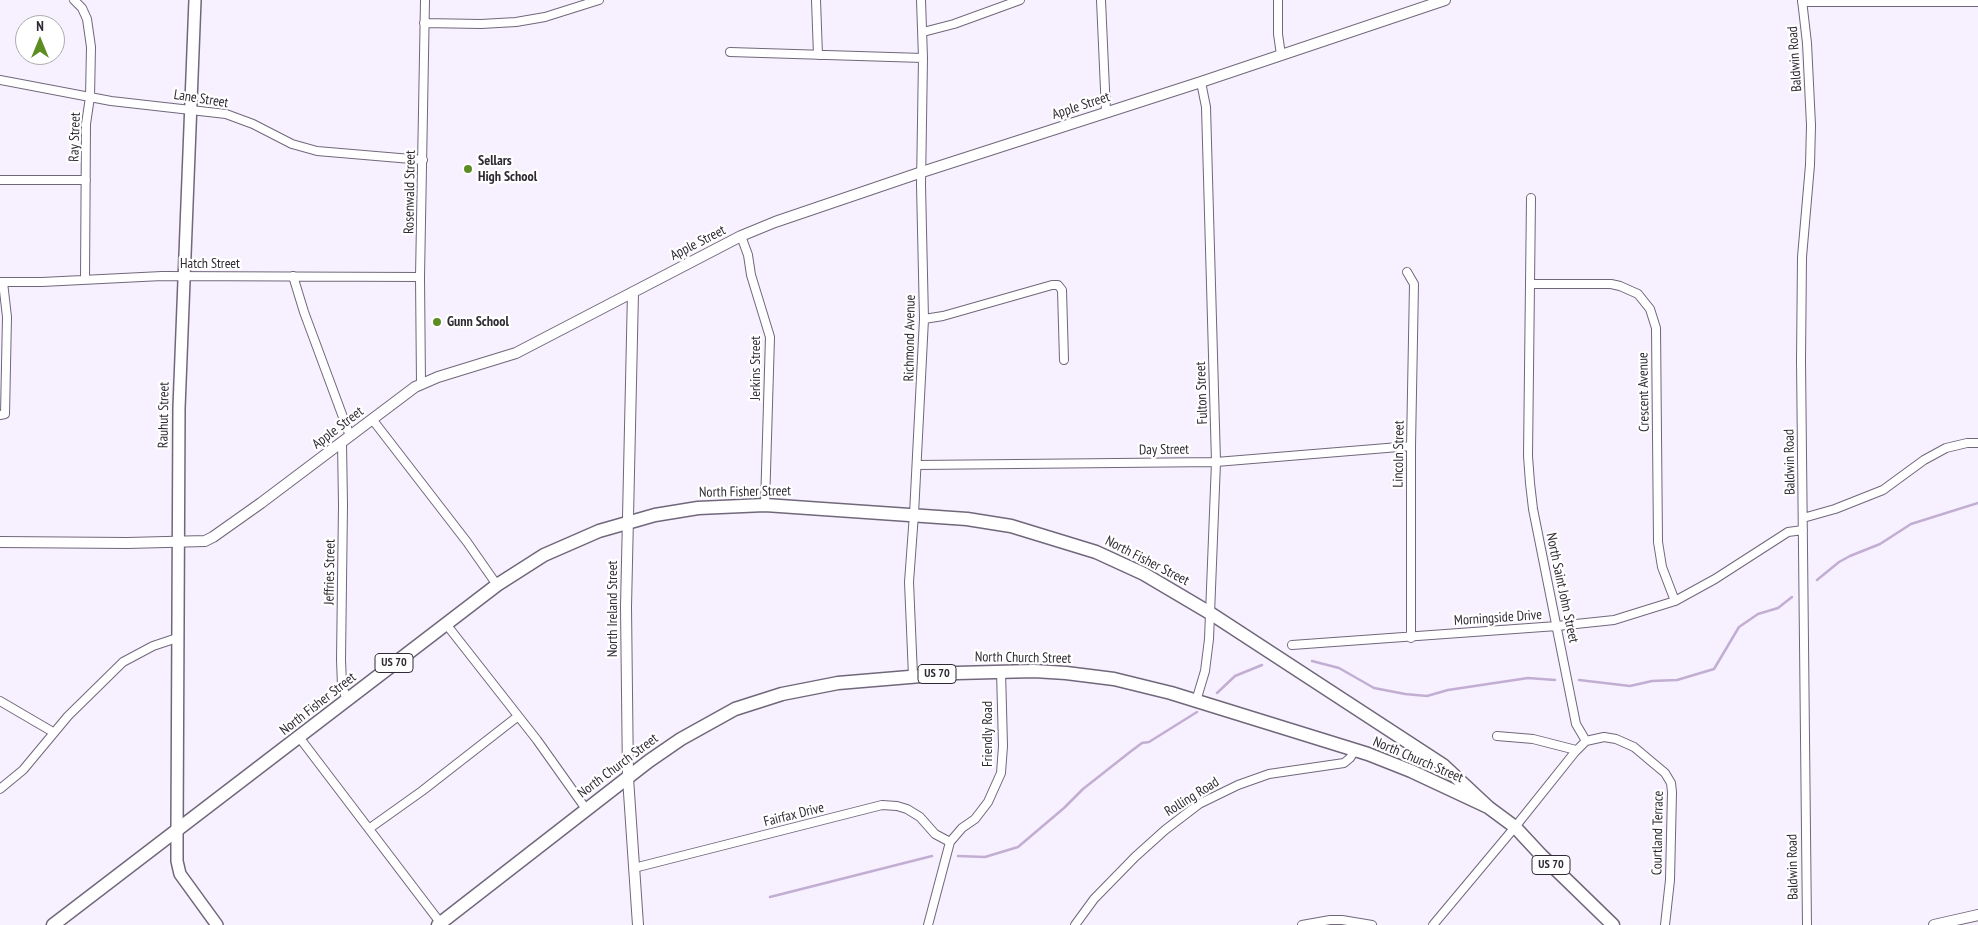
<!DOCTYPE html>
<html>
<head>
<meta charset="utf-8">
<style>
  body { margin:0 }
  #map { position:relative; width:1978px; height:925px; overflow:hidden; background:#f7f0fe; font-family:"PT Sans Narrow",sans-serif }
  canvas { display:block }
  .north { position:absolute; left:15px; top:15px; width:50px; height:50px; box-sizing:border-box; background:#fff; border:1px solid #acaaad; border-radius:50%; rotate:0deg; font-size:14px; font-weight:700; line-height:20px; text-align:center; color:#2f2a33 }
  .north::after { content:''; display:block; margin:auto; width:18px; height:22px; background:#5c8d23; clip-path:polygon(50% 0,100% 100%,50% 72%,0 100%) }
</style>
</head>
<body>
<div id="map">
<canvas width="1978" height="925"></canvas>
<div class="north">N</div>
</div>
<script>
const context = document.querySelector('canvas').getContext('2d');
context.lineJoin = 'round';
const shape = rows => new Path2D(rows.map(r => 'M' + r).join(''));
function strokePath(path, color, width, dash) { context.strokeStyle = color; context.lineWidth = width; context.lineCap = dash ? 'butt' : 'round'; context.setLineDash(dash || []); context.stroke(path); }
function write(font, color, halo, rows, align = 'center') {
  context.font = font + ' "PT Sans Narrow",sans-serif'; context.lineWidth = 4.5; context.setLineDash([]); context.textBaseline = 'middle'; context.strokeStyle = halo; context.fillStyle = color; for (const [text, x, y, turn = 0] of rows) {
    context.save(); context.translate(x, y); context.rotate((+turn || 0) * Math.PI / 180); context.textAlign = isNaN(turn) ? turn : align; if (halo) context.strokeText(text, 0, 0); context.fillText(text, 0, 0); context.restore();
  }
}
const stream = shape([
  [1817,580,1839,562,1850,556,1880,544,1911,524,1978,503],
  [1312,661,1339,668,1374,688,1405,694,1427,696,1448,690,1528,678,1555,680],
  [1579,680,1630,686,1652,681,1677,680,1714,669,1739,627,1758,614,1778,608,1792,597],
  [1217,693,1235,676,1262,665],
  [958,856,985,857,1018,847,1064,808,1083,789,1130,752,1142,743,1149,742,1197,712],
  [770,897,932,856]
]);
const minor = shape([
  [74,0,82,8,87,19,91,47,90,97,86,124,85,279],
  [816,0,818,55],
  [1101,0,1106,112],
  [1278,0,1278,34,1281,55],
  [1802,0,1807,43,1811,125,1810,165,1802,257,1801,360,1807,925],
  [1802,2,1978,2],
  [424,23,481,24,516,22,545,17,599,0],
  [923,32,954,24,1020,0],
  [730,52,923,58],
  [0,80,111,101,226,114,253,124,292,144,317,151,423,160],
  [0,180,86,180],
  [1531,198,1528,456,1530,483,1533,509,1576,724,1586,741],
  [741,236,748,255,751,275,770,337,765,505],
  [1407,272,1414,284,1411,446,1411,638],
  [293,276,304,312,350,436],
  [0,282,42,282,162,276,420,277],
  [1530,284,1611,284,1620,286,1638,294,1650,309,1656,328,1658,542,1662,567,1675,601],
  [924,319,943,316,1052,285,1058,285,1062,290,1064,360],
  [421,384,420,277,425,0],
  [0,415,5,414,7,317,3,282],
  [372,419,467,542,497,585],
  [342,443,343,505,341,660,342,685,347,701],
  [917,465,1216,462,1411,446],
  [1803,518,1835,509,1883,490,1924,460,1946,448,1967,443,1978,443],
  [446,624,537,740,586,809],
  [1292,645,1557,626,1614,620,1675,601,1715,579,1788,532,1803,530],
  [913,676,909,582,914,514,924,319,921,185,923,58,921,0],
  [0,701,53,732],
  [1196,701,1205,671,1209,639,1216,462,1206,107,1201,82],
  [1497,736,1533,739,1576,750],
  [299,737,442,925],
  [0,789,23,770,68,716,123,662,153,646,177,638],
  [370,828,422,791,517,717],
  [634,868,882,805,897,806,907,809,920,817,935,834,950,842],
  [928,925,950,842,962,828,975,819,988,802,1001,773,1003,746,1001,671],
  [1075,925,1094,899,1135,857,1165,830,1199,804,1238,785,1269,774,1344,763,1350,758,1355,750],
  [1302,925,1330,920,1342,920,1372,925],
  [1433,925,1515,827,1575,752,1586,741,1604,737,1616,739,1634,747,1665,773,1671,783,1672,792,1670,880,1665,925]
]);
const tertiary = shape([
  [633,292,626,607,628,778,638,925],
  [0,542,127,543,205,541,213,537,261,503,415,387,438,377,516,353,741,236,775,222,922,172,1201,82,1445,0],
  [1934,925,1978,915]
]);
const secondary = shape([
  [195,0,179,408,177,830,177,861,180,874,217,925]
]);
const primary = shape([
  [53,925,497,585,544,555,599,531,655,515,698,508,765,505,967,519,1011,526,1096,552,1144,574,1210,613,1443,765,1488,807],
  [438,925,649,761,681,739,735,709,782,694,838,683,957,673,1034,671,1066,673,1114,679,1171,693,1368,754,1411,771,1488,807,1515,827,1541,855,1613,925]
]);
const markers = [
  [468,169,5,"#5c8d23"],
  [437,322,5,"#5c8d23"]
];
const shields = [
  [394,663,38],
  [937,674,38],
  [1551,865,38]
];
const shieldNames = [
  ["US 70",394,663],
  ["US 70",937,674],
  ["US 70",1551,865]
];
const streetNames = [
  ["Baldwin Road",1795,59,-94],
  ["Lane Street",201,99,9],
  ["Apple Street",1081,106,-18],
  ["Ray Street",75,137,-88],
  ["Rosenwald Street",410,192,-89],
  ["Apple Street",698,243,-27],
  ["Hatch Street",210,264],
  ["Richmond Avenue",910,338,-89],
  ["Jerkins Street",756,368,-90],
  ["Crescent Avenue",1644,392,-91],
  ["Fulton Street",1202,393,-92],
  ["Rauhut Street",164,415,-89],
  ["Apple Street",338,428,-37],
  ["Day Street",1164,450,-1],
  ["Lincoln Street",1399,454,-89],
  ["Baldwin Road",1790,462,-91],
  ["North Fisher Street",745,492,-1],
  ["North Fisher Street",1147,561,27],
  ["Jeffries Street",330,572,-89],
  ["North Saint John Street",1562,588,78],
  ["North Ireland Street",613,609,-90],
  ["Morningside Drive",1498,618,-4],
  ["North Church Street",1023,658,1],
  ["North Fisher Street",318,704,-38],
  ["Friendly Road",988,734,-90],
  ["North Church Street",1418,760,23],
  ["North Church Street",618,766,-37],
  ["Rolling Road",1192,797,-32],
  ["Fairfax Drive",794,815,-14],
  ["Courtland Terrace",1658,833,-89],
  ["Baldwin Road",1793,867,-91]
];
const poiNames = [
  ["Sellars",478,161],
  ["High School",478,177],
  ["Gunn School",447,322]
];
strokePath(stream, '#c2aed3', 2.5);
strokePath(minor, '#71677b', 10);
strokePath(tertiary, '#71677b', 12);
strokePath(secondary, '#71677b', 14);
strokePath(primary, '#71677b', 15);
strokePath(minor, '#fff', 8);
strokePath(tertiary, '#fff', 10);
strokePath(secondary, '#fff', 11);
strokePath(primary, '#fff', 12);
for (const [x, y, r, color] of markers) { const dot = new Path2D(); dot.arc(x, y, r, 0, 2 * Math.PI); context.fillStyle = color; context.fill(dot); strokePath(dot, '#fff', 2); }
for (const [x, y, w] of shields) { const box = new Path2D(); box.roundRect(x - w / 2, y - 9.5, w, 19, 4); context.fillStyle = '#fff'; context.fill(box); strokePath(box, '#2f2a33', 1); }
write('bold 12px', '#2f2a33', null, shieldNames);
write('14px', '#2f2a33', '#fff', streetNames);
write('bold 14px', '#2f2a33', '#fff', poiNames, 'left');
</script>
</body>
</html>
